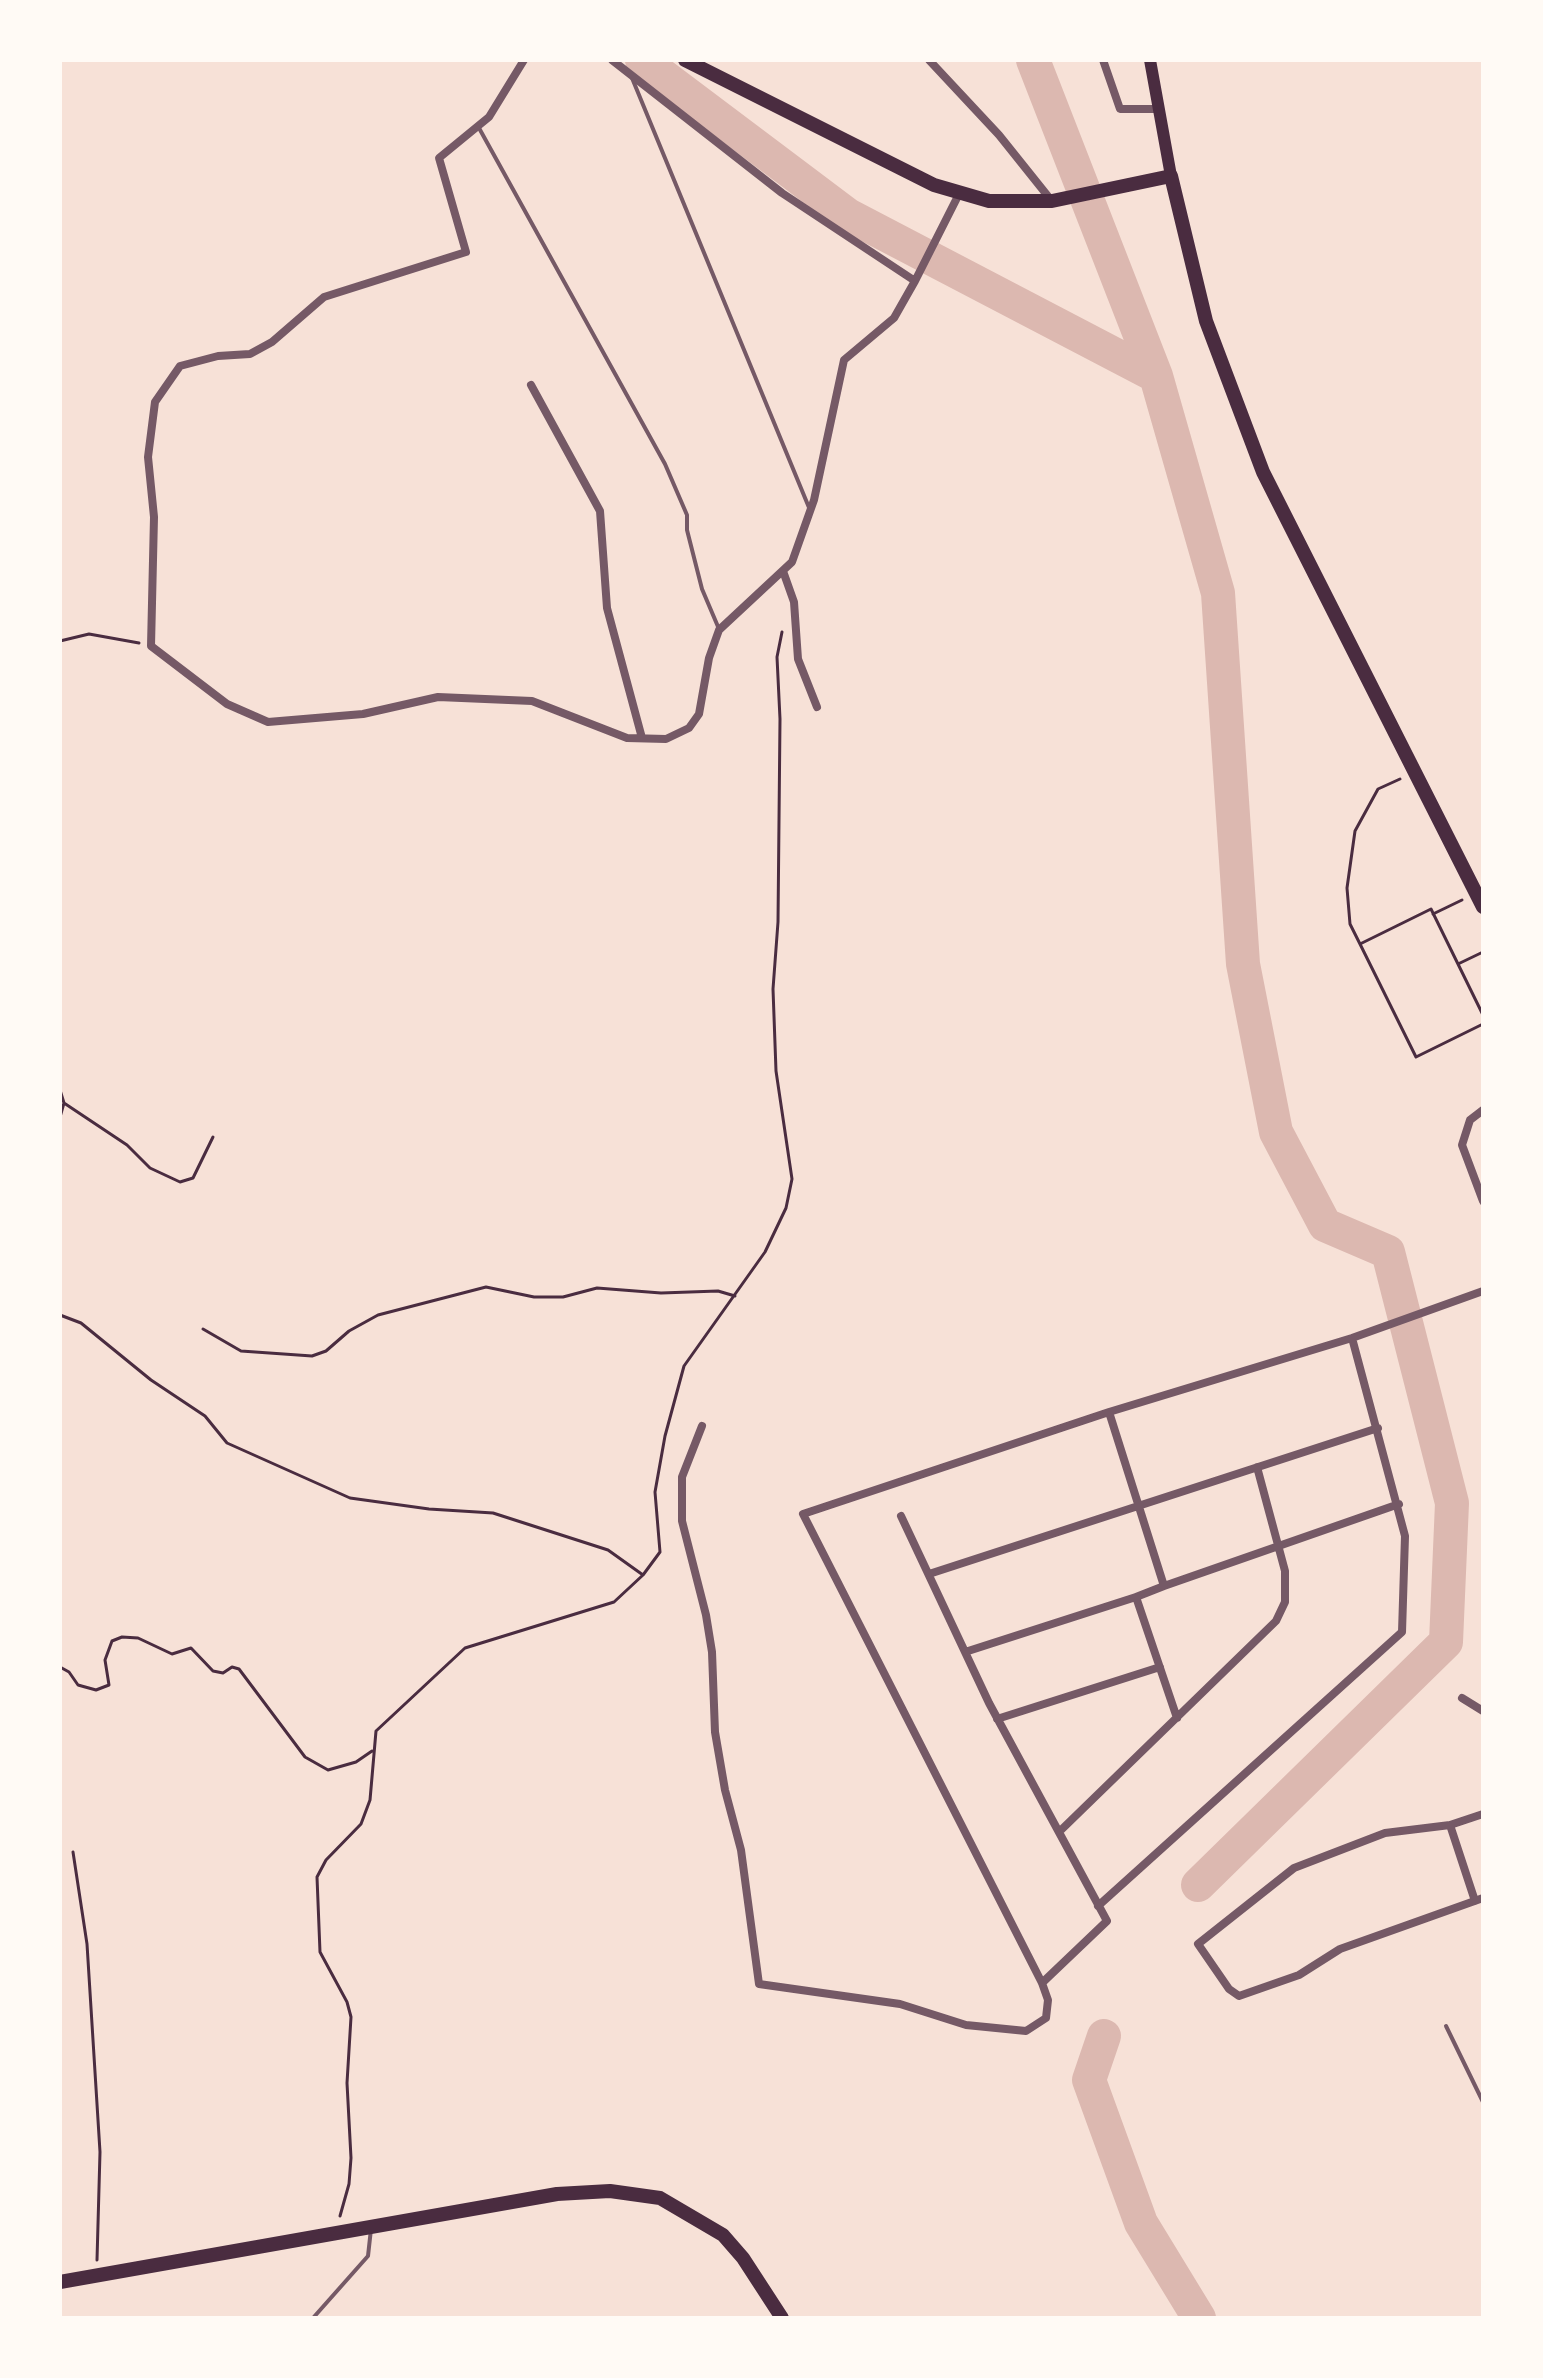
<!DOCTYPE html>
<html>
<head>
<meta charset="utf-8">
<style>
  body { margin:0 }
  #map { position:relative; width:1543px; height:2378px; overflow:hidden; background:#f7e1d7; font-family:Roboto,sans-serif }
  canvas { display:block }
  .frame { position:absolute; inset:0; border:62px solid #fffaf5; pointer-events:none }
</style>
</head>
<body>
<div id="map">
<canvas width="1543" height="2378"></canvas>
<div class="frame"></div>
</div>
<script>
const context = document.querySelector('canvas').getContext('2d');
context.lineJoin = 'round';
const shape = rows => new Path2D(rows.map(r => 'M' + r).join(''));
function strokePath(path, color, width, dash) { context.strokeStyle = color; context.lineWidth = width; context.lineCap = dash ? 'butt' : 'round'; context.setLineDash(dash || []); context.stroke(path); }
const river = shape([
  [642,60,848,215,1156,376],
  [1033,60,1156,376,1218,593,1243,964,1276,1132,1325,1225,1388,1252,1452,1503,1446,1642,1198,1885],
  [1104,2036,1089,2080,1141,2223,1199,2318]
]);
const path = shape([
  [60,641,89,634,139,643],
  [1433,914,1462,900],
  [1360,944,1350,924,1347,888,1355,831,1378,789,1400,779],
  [1458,964,1483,952],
  [1483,1015,1431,909,1360,944,1416,1057,1483,1024],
  [60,1090,64,1103,60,1117],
  [64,1103,127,1145,150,1168,180,1182,193,1178,213,1137],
  [60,1315,81,1323,151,1380,205,1416,227,1443,350,1498,429,1509,493,1513,608,1550,643,1575],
  [203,1329,241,1351,312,1356,326,1351,349,1331,378,1315,486,1287,534,1297,563,1297,597,1288,661,1293,718,1291,735,1296],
  [60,1667,69,1672,78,1685,96,1690,109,1685,105,1660,112,1641,122,1637,138,1638,172,1654,191,1648,213,1671,223,1673,232,1667,239,1669,305,1757,328,1770,356,1762,372,1751],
  [73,1852,87,1944,100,2152,97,2260],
  [340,2216,349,2184,351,2158,347,2083,351,2017,347,2002,320,1952,317,1877,326,1860,361,1824,370,1800,376,1731,465,1648,614,1602,643,1575,660,1552,655,1492,665,1436,684,1366,765,1252,786,1208,792,1179,776,1071,773,989,778,922,780,719,777,657,782,632]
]);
const service = shape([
  [632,78,810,510],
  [479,128,665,464,687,515,687,530,702,589,719,629],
  [1446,2026,1483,2102],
  [313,2318,368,2256,371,2229]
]);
const minor = shape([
  [524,60,489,117,439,158,466,252,324,297,272,342,250,354,218,356,180,366,155,402,148,457,154,517,151,646,227,704,268,722,363,714,438,697,532,701,627,738,666,739,689,728,699,714,709,658,719,630,792,562,814,500,844,360,894,318,915,281,782,193,612,60],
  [929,60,999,135,1051,200],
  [1103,60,1120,109,1158,109],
  [915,281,960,192],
  [531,385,600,511,607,608,642,738],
  [783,571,794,602,798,659,817,707],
  [1483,1110,1470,1120,1462,1145,1483,1201],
  [1109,1412,1164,1586,1136,1597,1177,1718],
  [702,1426,682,1477,682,1521,706,1615,712,1652,715,1732,725,1790,741,1850,759,1984,900,2004,966,2025,1026,2031,1046,2018,1048,2000,1042,1983,803,1514,1109,1412,1352,1338,1483,1291],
  [901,1516,989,1703,1107,1921,1042,1983],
  [929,1574,1378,1428],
  [1164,1586,1399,1504],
  [965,1652,1136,1597],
  [1462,1698,1483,1711],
  [997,1719,1160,1667],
  [1483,1814,1450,1825,1385,1833,1294,1868,1198,1944,1229,1989,1239,1996,1299,1975,1340,1949,1483,1898],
  [1450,1825,1475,1901],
  [1059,1832,1276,1621,1285,1602,1285,1571,1257,1467],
  [1098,1906,1402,1632,1405,1536,1352,1338]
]);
const secondary = shape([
  [1150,60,1171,176]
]);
const trunk = shape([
  [685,60,934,185,989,201,1052,201,1171,176,1206,321,1263,472,1483,907],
  [60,2282,557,2194,610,2191,660,2198,723,2235,743,2258,782,2318]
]);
strokePath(river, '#dcb8b0', 34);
strokePath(path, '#4a2c40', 3);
strokePath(service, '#755966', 4);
strokePath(minor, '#755966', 8);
strokePath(secondary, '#4a2c40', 12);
strokePath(trunk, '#4a2c40', 14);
</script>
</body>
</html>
